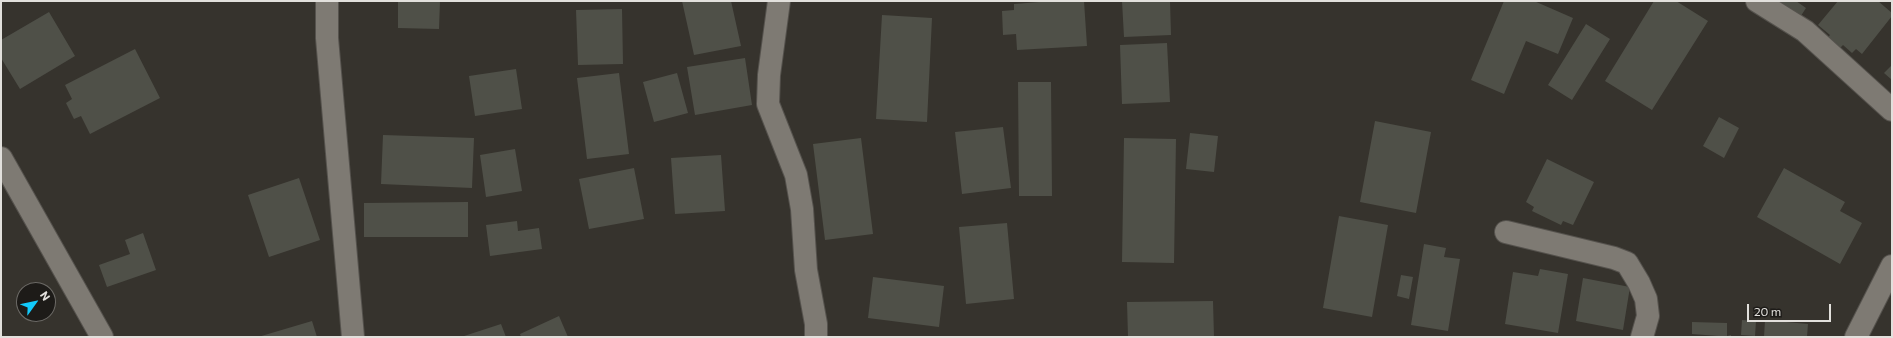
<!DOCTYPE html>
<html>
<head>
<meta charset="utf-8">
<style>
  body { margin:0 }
  #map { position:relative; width:1893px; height:338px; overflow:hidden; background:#36332d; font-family:Commissioner,sans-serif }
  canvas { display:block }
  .frame { position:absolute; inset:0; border:2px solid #e2e0dc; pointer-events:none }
  .north { position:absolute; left:16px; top:282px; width:40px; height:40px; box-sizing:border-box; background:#1d1b18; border:1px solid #6c6a66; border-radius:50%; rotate:57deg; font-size:11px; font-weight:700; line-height:16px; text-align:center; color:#e2e0dc }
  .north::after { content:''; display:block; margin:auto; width:14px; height:18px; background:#12cafb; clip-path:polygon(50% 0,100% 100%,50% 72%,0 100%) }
  .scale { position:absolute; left:1747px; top:304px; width:84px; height:18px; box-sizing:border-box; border:2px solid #e2e0dc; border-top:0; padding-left:5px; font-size:12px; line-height:14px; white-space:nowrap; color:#e2e0dc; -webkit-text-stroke:3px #1d1b18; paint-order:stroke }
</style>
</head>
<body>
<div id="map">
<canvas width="1893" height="338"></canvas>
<div class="frame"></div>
<div class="north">N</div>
<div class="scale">20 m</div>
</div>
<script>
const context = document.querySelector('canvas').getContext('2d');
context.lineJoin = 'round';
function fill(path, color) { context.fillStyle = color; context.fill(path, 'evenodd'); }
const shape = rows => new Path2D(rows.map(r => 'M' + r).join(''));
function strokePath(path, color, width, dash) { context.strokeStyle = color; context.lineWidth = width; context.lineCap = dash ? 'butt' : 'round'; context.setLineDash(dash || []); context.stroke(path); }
const building = shape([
  [398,1,440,1,439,29,398,28],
  [682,1,731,1,741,46,694,55],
  [1052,1,1084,1,1087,46,1017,50,1016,34,1003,35,1002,11,1014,10,1014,4],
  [1122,1,1170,1,1171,35,1124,37],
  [1504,1,1534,1,1573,18,1558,54,1526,41,1504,94,1471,80],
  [1654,1,1676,1,1708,21,1652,110,1605,81],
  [1766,1,1796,1,1806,8,1797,22],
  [1838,1,1878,1,1892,13,1892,16,1862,54,1856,49,1852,53,1843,45,1837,51,1825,41,1830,35,1818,25],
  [622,9,623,64,578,65,576,10],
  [49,12,75,56,20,89,1,58,1,40],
  [882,15,932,18,927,122,876,119],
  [1586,24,1610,39,1572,100,1548,85],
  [1167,43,1170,102,1122,104,1120,45],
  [135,49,160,98,90,134,81,116,74,119,66,103,72,99,65,85],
  [745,58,752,105,695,115,687,67],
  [1892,65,1892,80,1884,73],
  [516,69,522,109,475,116,469,76],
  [619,73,629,154,587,159,577,78],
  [677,73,688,113,654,122,643,82],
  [1018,82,1051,82,1052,196,1019,196],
  [1719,117,1739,128,1724,158,1703,146],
  [1375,121,1431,132,1416,213,1360,202],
  [1003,127,1011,188,962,194,955,132],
  [1190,133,1218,136,1214,172,1186,169],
  [383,135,474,138,472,188,381,184],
  [861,138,873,234,825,240,813,144],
  [1124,138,1176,139,1174,263,1122,262],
  [515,149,522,191,486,197,480,155],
  [721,155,725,211,675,214,671,158],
  [1547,159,1594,182,1573,225,1563,221,1561,225,1532,211,1534,207,1526,202],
  [634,168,644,219,589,229,579,179],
  [1784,168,1845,202,1840,211,1862,223,1840,264,1757,217],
  [299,178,320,240,269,257,248,195],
  [468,202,468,237,364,237,364,203],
  [1339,216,1388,225,1372,317,1323,308],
  [517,221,518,231,539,228,542,249,490,256,486,225],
  [1007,223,1014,299,966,304,959,227],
  [143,233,156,270,107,287,99,265,130,254,125,240],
  [1424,244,1446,248,1444,257,1460,259,1448,331,1411,325],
  [1540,269,1568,274,1558,333,1505,324,1513,272,1538,276],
  [1401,275,1413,277,1409,299,1397,296],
  [873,277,944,286,939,327,868,318],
  [1583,278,1630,287,1623,330,1576,321],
  [1213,301,1214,337,1128,337,1127,302],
  [559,316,568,337,521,337,520,334],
  [1742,320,1756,321,1755,336,1741,335],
  [1765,320,1808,324,1807,337,1764,337],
  [312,321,317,337,258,337],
  [1692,322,1727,323,1727,336,1731,335,1731,337,1692,334],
  [501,324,506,337,461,337]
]);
const minor = shape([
  [327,1,327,38,353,337],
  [779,1,769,75,768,104,796,175,802,209,806,270,816,324,816,337],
  [1757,1,1805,31,1892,110],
  [1,158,102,337],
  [1506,232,1614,258,1627,263,1639,283,1646,299,1648,316,1642,337],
  [1856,337,1892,266]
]);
fill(building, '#4f5048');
strokePath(minor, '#55524d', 24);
strokePath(minor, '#7e7a73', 22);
</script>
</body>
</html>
